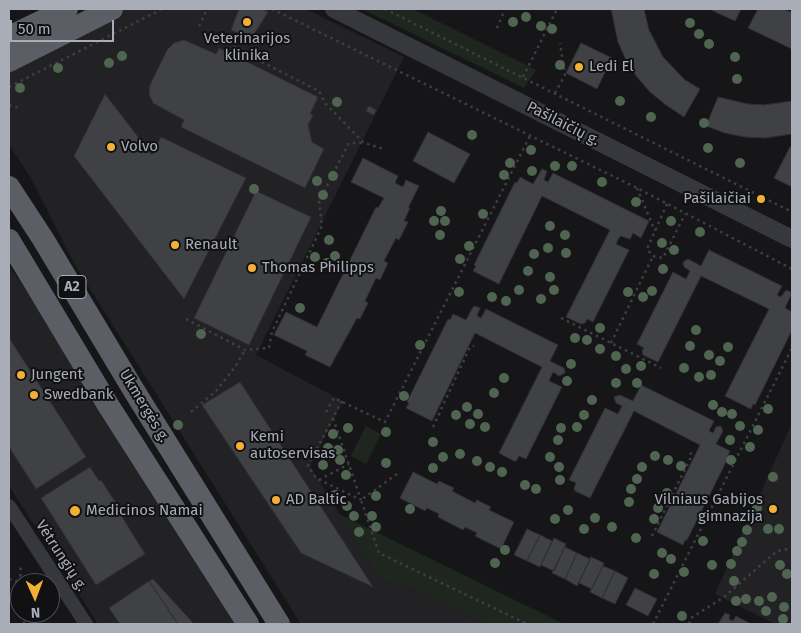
<!DOCTYPE html>
<html>
<head>
<meta charset="utf-8">
<style>
  body { margin:0 }
  #map { position:relative; width:801px; height:633px; overflow:hidden; background:#161618; font-family:"Fira Sans",sans-serif }
  canvas { display:block }
  .frame { position:absolute; inset:0; border:10px solid #a8adb8; pointer-events:none }
  .north { position:absolute; left:10px; top:573px; width:50px; height:50px; box-sizing:border-box; background:#111113; border:1px solid #4d4f55; border-radius:50%; rotate:178deg; font-size:14px; font-weight:700; line-height:20px; text-align:center; color:#a8adb8 }
  .north::after { content:''; display:block; margin:auto; width:18px; height:22px; background:#f2b134; clip-path:polygon(50% 0,100% 100%,50% 72%,0 100%) }
  .scale { position:absolute; left:10px; top:20px; width:104px; height:22px; box-sizing:border-box; border:2px solid #a8adb8; border-top:0; padding-left:6px; font-size:15px; line-height:18px; white-space:nowrap; color:#a8adb8; -webkit-text-stroke:4px #111113; paint-order:stroke }
</style>
</head>
<body>
<div id="map">
<canvas width="801" height="633"></canvas>
<div class="frame"></div>
<div class="north">N</div>
<div class="scale">50 m</div>
</div>
<script>
const context = document.querySelector('canvas').getContext('2d');
context.lineJoin = 'round';
function fill(path, color) { context.fillStyle = color; context.fill(path, 'evenodd'); }
const shape = rows => new Path2D(rows.map(r => 'M' + r).join(''));
function strokePath(path, color, width, dash) { context.strokeStyle = color; context.lineWidth = width; context.lineCap = dash ? 'butt' : 'round'; context.setLineDash(dash || []); context.stroke(path); }
function write(font, color, halo, rows, align = 'center') {
  context.font = font + ' "Fira Sans",sans-serif'; context.lineWidth = 4; context.setLineDash([]); context.textBaseline = 'middle'; context.strokeStyle = halo; context.fillStyle = color; for (const [text, x, y, turn = 0] of rows) {
    context.save(); context.translate(x, y); context.rotate((+turn || 0) * Math.PI / 180); context.textAlign = isNaN(turn) ? turn : align; if (halo) context.strokeText(text, 0, 0); context.fillText(text, 0, 0); context.restore();
  }
}
const built = shape([
  [126,9,306,9,404,57,256,355,343,401,310,466,380,579,413,589,486,624,301,624,75,265,31,178,9,145,9,69],
  [9,266,27,292,238,624,98,624,9,486],
  [792,423,792,624,775,624,715,594]
]);
const green = shape([
  [362,9,413,9,536,70,524,88],
  [366,426,381,434,366,464,351,456],
  [339,514,564,624,486,624,413,589,380,579]
]);
const building = shape([
  [239,9,262,9,268,12,251,39,231,30,239,9],
  [611,9,644,9,649,30,663,57,685,80,700,89,684,117,666,105,650,92,637,77,626,60,618,42,611,9],
  [709,9,741,9,735,21,709,9],
  [758,9,784,9,792,13,792,49,748,28,758,9],
  [184,40,216,54,219,48,318,97,310,114,313,115,308,125,312,142,324,149,305,188,181,127,184,120,153,103,149,94,150,85,167,50,174,43,184,40],
  [581,43,612,58,597,89,566,73,581,43],
  [105,94,152,155,161,137,246,178,184,299,74,156,105,94],
  [718,97,748,104,764,105,792,101,792,134,765,138,745,137,725,133,706,126,718,97],
  [369,106,376,110,374,115,366,111,369,106],
  [428,132,470,154,454,183,413,161,428,132],
  [790,147,792,148,792,187,774,178,790,147],
  [363,158,398,176,395,183,403,187,406,180,419,186,408,208,410,208,404,221,408,222,399,240,396,238,384,261,388,263,380,280,376,278,365,301,368,303,360,319,357,318,330,367,305,355,307,351,274,335,286,312,317,327,376,207,378,208,384,198,351,182,363,158],
  [542,169,547,171,544,180,548,182,553,173,649,221,641,238,633,233,630,239,620,236,616,244,629,250,593,322,587,319,585,323,581,324,566,317,610,230,542,196,499,284,473,271,476,266,474,265,515,182,517,183,520,177,533,184,542,169],
  [256,191,311,217,249,345,194,318,256,191],
  [709,250,782,286,777,295,781,297,786,290,791,292,791,295,785,308,792,312,792,330,755,405,753,404,751,409,725,396,769,309,701,276,658,362,643,355,642,351,644,348,637,344,673,272,686,279,690,271,684,267,683,262,688,259,701,266,709,250],
  [475,306,480,308,477,316,481,318,486,309,558,345,550,361,564,368,565,373,559,376,553,372,549,381,562,387,526,459,519,456,516,461,514,461,499,453,542,367,475,333,432,421,406,408,409,403,407,402,448,319,450,320,453,314,466,320,473,307,475,306],
  [9,338,86,457,36,489,9,447,9,338],
  [240,382,373,587,301,553,202,405,240,382],
  [641,385,714,421,709,431,713,433,716,427,721,426,723,431,716,444,730,451,727,457,728,458,687,540,685,540,683,545,657,532,700,445,634,411,590,498,575,491,574,489,576,483,569,480,605,408,618,414,622,406,616,403,614,397,620,395,633,401,641,385],
  [90,467,99,481,101,480,121,511,119,512,145,554,96,585,41,498,90,467],
  [413,472,437,484,439,481,454,488,452,491,475,503,477,500,491,507,489,510,514,522,501,549,475,536,477,533,465,527,463,530,438,517,439,514,427,508,425,511,400,498,413,472],
  [527,529,540,535,527,561,514,555,527,529],
  [540,535,552,541,540,567,527,561,540,535],
  [554,538,566,544,554,571,541,565,554,538],
  [565,547,577,553,565,579,552,573,565,547],
  [577,553,590,559,577,586,565,579,577,553],
  [591,557,604,563,592,589,579,583,591,557],
  [603,566,615,571,602,598,590,592,603,566],
  [615,571,628,578,615,604,602,598,615,571],
  [153,579,194,624,178,624,149,581,153,579],
  [149,581,178,624,120,624,109,608,149,581],
  [635,588,657,599,648,616,626,605,635,588],
  [725,613,730,615,729,619,733,621,736,616,751,624,718,624,725,613]
]);
const path = shape([
  [272,9,637,188,792,269],
  [385,9,792,212],
  [199,26,207,9],
  [497,28,505,9],
  [222,31,225,38,238,50,319,91,325,103,364,143,384,149],
  [523,77,557,9],
  [9,87,162,9],
  [555,93,565,75,560,43],
  [9,105,19,108],
  [637,188,655,231],
  [667,204,647,249,653,256,663,258,685,214],
  [561,318,661,368],
  [186,319,245,350,269,348,272,332,322,226,319,201,349,143,364,143],
  [611,343,653,256],
  [342,401,333,418,361,500],
  [191,412,216,391,235,367,245,350],
  [326,412,334,398,385,422,530,136],
  [333,418,308,466,316,478,361,500],
  [433,427,470,347,474,346],
  [397,474,361,500,379,553,527,624],
  [319,480,349,464],
  [652,536,692,455,688,450],
  [9,579,23,583],
  [20,583,21,564],
  [24,624,25,613],
  [653,624,792,348],
  [689,624,691,618,724,597,777,551,792,548]
]);
const minor = shape([
  [9,506,86,624]
]);
const tertiary = shape([
  [334,9,792,239]
]);
const trunk = shape([
  [9,37,67,9],
  [9,61,112,9],
  [9,187,43,239,133,389,279,624],
  [9,240,108,405,248,624]
]);
const trees = [
  [526,17],
  [513,22],
  [690,23],
  [541,26],
  [552,29],
  [699,34],
  [709,44],
  [122,56],
  [735,57],
  [109,63],
  [560,65],
  [58,68],
  [737,79],
  [20,88],
  [620,101],
  [337,102],
  [651,117],
  [704,123],
  [472,135],
  [708,148],
  [531,150],
  [510,163],
  [740,163],
  [555,166],
  [572,166],
  [532,171],
  [504,175],
  [333,176],
  [317,181],
  [602,182],
  [254,189],
  [323,195],
  [636,202],
  [441,211],
  [483,214],
  [434,221],
  [445,221],
  [671,221],
  [550,226],
  [700,232],
  [440,235],
  [565,235],
  [329,240],
  [662,243],
  [469,246],
  [548,248],
  [674,250],
  [566,253],
  [534,254],
  [335,256],
  [315,257],
  [460,259],
  [327,263],
  [663,269],
  [528,271],
  [550,277],
  [519,290],
  [554,290],
  [652,291],
  [459,292],
  [628,292],
  [492,297],
  [643,297],
  [541,299],
  [506,301],
  [300,308],
  [600,328],
  [696,330],
  [201,334],
  [575,338],
  [587,340],
  [420,345],
  [690,346],
  [728,347],
  [600,349],
  [709,355],
  [616,356],
  [720,361],
  [571,364],
  [641,366],
  [684,368],
  [626,369],
  [711,375],
  [699,377],
  [504,378],
  [567,381],
  [616,383],
  [637,383],
  [494,393],
  [404,396],
  [592,400],
  [713,405],
  [467,407],
  [768,409],
  [722,412],
  [478,414],
  [732,414],
  [456,415],
  [584,415],
  [470,424],
  [178,425],
  [740,426],
  [485,427],
  [577,427],
  [348,428],
  [561,428],
  [758,430],
  [386,432],
  [333,434],
  [558,440],
  [730,440],
  [433,442],
  [750,447],
  [328,448],
  [338,450],
  [460,454],
  [655,456],
  [443,457],
  [550,457],
  [340,460],
  [668,460],
  [731,460],
  [477,461],
  [386,463],
  [323,465],
  [681,466],
  [490,467],
  [559,467],
  [642,467],
  [433,468],
  [502,472],
  [346,475],
  [773,477],
  [637,479],
  [560,480],
  [525,485],
  [536,489],
  [631,489],
  [667,493],
  [335,495],
  [376,496],
  [629,502],
  [347,506],
  [658,508],
  [757,508],
  [410,509],
  [568,510],
  [354,516],
  [372,516],
  [714,516],
  [752,517],
  [595,518],
  [555,519],
  [654,519],
  [376,527],
  [612,527],
  [584,529],
  [768,529],
  [779,529],
  [747,530],
  [359,532],
  [636,538],
  [703,541],
  [742,542],
  [505,550],
  [737,551],
  [662,553],
  [671,559],
  [495,563],
  [731,564],
  [712,565],
  [780,565],
  [684,572],
  [654,574],
  [787,574],
  [734,581],
  [772,597],
  [746,599],
  [736,601],
  [759,601],
  [784,607],
  [766,611],
  [682,616],
  [783,619]
];
const markers = [
  [247,22,5,"#f2b134"],
  [579,67,5,"#f2b134"],
  [111,147,5,"#f2b134"],
  [761,199,5,"#f2b134"],
  [175,245,5,"#f2b134"],
  [252,268,5,"#f2b134"],
  [21,375,5,"#f2b134"],
  [34,395,5,"#f2b134"],
  [240,446,5,"#f2b134"],
  [276,500,5,"#f2b134"],
  [773,509,5,"#f2b134"],
  [75,511,6,"#f2b134"]
];
const shields = [
  [72,287,28]
];
const shieldNames = [
  ["A2",72,287]
];
const poiNames = [
  ["Veterinarijos",247,39,"center"],
  ["klinika",247,56,"center"],
  ["Ledi El",589,67],
  ["Volvo",121,147],
  ["Pašilaičiai",751,199,"right"],
  ["Renault",185,245],
  ["Thomas Philipps",262,268],
  ["Jungent",31,375],
  ["Swedbank",44,395],
  ["Kemi",250,437],
  ["autoservisas",250,454],
  ["AD Baltic",286,500],
  ["Vilniaus Gabijos",763,500,"right"],
  ["gimnazija",763,517,"right"],
  ["Medicinos Namai",86,511]
];
const streetNames = [
  ["Pašilaičių g.",563,124,27],
  ["Ukmergės g.",144,406,59],
  ["Vėtrungių g.",61,556,57]
];
fill(built, '#222225');
fill(green, '#1e261f');
fill(building, '#404145');
strokePath(building, '#303034', 1);
strokePath(path, '#3d3f44', 2.5, [2.5, 4]);
strokePath(minor, '#37383d', 14);
strokePath(tertiary, '#37383d', 18);
strokePath(trunk, '#5b5e65', 22);
context.fillStyle = '#506452';
for (const [x, y] of trees) { context.beginPath(); context.arc(x, y, 5, 0, 2 * Math.PI); context.fill(); }
for (const [x, y, r, color] of markers) { const dot = new Path2D(); dot.arc(x, y, r, 0, 2 * Math.PI); context.fillStyle = color; context.fill(dot); strokePath(dot, '#111113', 2); }
for (const [x, y, w] of shields) { const box = new Path2D(); box.roundRect(x - w / 2, y - 11.5, w, 23, 4); context.fillStyle = '#111113'; context.fill(box); strokePath(box, '#a8adb8', 1); }
write('bold 14px', '#a8adb8', null, shieldNames);
write('15px', '#a8adb8', '#111113', poiNames, 'left');
write('15px', '#a8adb8', '#111113', streetNames);
</script>
</body>
</html>
